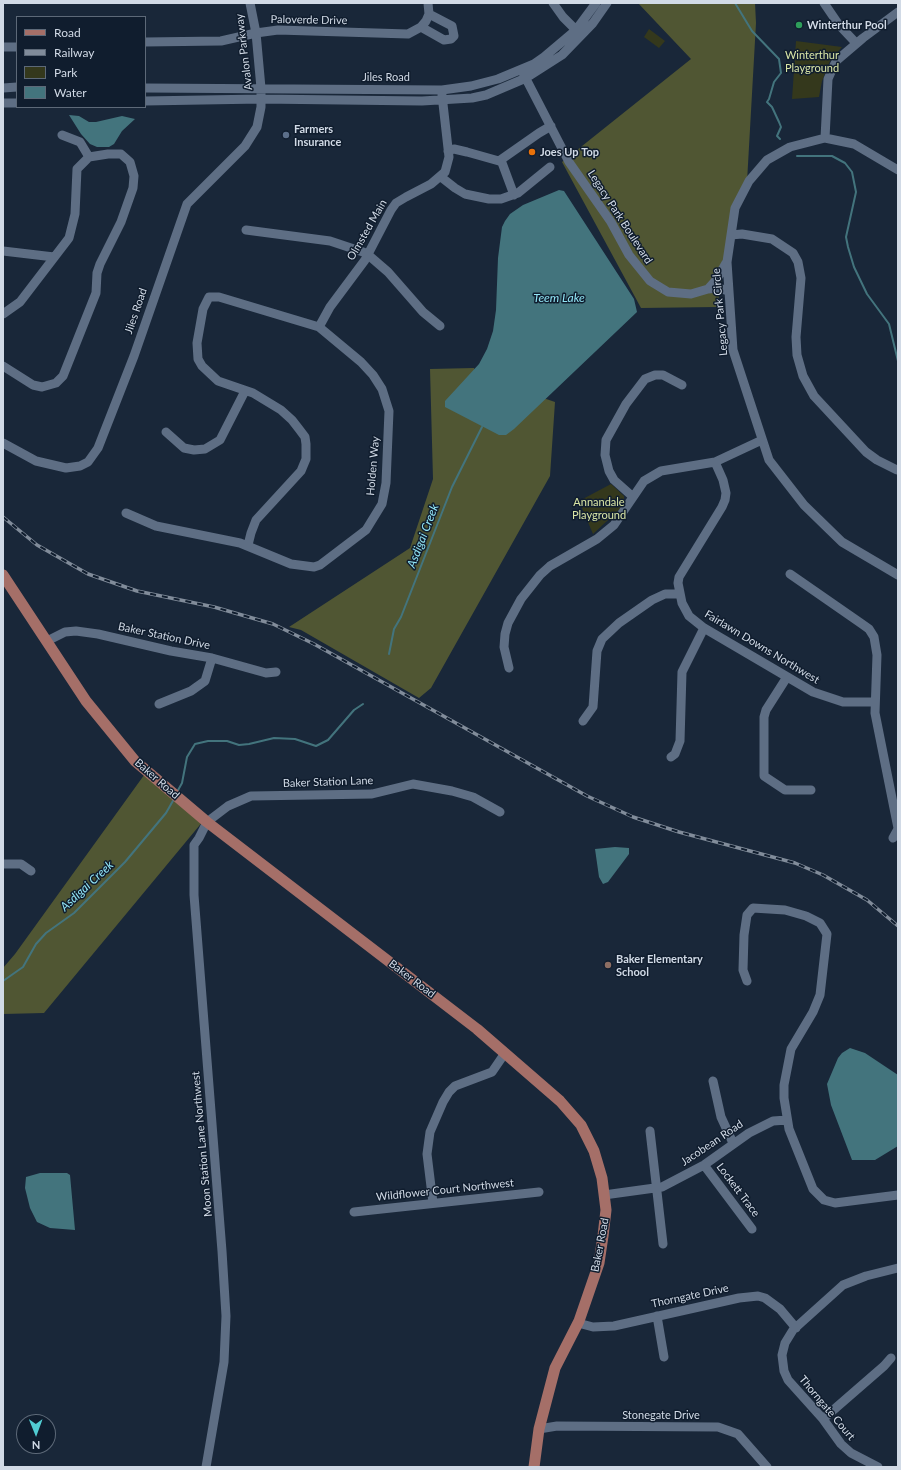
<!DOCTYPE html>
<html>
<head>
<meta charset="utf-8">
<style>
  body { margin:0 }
  #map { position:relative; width:901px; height:1470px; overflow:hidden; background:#192739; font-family:Lato,sans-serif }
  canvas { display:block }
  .frame { position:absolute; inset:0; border:4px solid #d1dae6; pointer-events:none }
  .legend { position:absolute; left:16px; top:16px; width:130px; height:92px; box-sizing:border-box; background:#101d2e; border:1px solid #5d6978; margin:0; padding:5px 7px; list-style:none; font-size:12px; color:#d1dae6 }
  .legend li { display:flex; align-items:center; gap:8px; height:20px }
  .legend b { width:20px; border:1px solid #5d6978 }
  .north { position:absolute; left:16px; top:1414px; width:40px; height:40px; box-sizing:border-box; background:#101d2e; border:1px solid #5d6978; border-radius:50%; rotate:179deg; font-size:11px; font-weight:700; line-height:16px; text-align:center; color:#d1dae6 }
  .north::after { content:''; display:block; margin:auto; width:14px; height:18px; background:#51ccd2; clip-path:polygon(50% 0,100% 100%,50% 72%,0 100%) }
</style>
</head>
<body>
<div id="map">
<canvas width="901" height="1470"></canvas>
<div class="frame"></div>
<ul class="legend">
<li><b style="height:5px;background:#a56f68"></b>Road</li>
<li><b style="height:5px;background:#818c9a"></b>Railway</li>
<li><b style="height:11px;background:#34381c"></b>Park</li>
<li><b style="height:11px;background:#43747d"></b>Water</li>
</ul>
<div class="north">N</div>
</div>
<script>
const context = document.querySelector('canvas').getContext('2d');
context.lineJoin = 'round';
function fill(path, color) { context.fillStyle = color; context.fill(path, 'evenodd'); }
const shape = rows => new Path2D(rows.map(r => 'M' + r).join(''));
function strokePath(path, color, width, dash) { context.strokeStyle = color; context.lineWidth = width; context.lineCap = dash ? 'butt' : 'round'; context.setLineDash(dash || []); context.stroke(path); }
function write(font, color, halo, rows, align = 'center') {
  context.font = font + ' Lato,sans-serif'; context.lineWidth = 3; context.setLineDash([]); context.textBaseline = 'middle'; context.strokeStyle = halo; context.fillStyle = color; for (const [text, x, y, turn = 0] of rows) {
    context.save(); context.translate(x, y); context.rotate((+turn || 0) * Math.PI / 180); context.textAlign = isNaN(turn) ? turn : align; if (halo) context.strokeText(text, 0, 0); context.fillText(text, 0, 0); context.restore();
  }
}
const green = shape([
  [649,29,665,41,659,48,644,37],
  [796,41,842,47,830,61,822,81,819,97,792,99],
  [611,484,624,496,624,502,621,508,593,534,579,501]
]);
const forest = shape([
  [638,3,755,3,756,23,747,182,730,230,717,307,641,308,562,162,691,59],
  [474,368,492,411,523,391,555,402,550,476,431,688,419,698,301,630,289,627,410,548,433,479,430,369],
  [147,771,204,820,44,1013,3,1014,3,968,15,954]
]);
const water = shape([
  [69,115,79,116,89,122,96,122,122,116,135,119,122,131,114,144,109,147,97,147,90,144,81,134],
  [559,190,564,191,634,299,637,312,514,429,506,435,499,435,445,407,445,401,479,364,487,349,493,331,496,310,498,258,502,227,505,221,510,214,523,205],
  [615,847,629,848,629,854,608,882,603,884,599,877,595,849],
  [850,1048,865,1053,898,1075,898,1146,875,1160,852,1160,831,1105,827,1084,838,1058,842,1053],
  [40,1173,67,1173,70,1175,75,1230,50,1228,37,1222,30,1208,25,1188,26,1177]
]);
const stream = shape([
  [735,3,752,31,779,59,781,73,774,82,769,99,767,102,772,107,779,122,781,127,777,136,780,139],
  [797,156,832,156,845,163,852,172,856,192,846,237,848,247,854,267,867,294,889,324,898,361],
  [389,654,394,629,401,617,452,487,482,427],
  [177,792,182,783,187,757,195,744,208,741,227,741,239,745,249,744,274,738,295,739,316,746,328,740,354,710,363,704],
  [3,981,23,967,36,944,46,933,74,913,125,862,166,813,174,799]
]);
const minor = shape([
  [553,3,563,17,576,30],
  [824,3,839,25,856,43],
  [421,27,444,40,451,39,454,36,452,26,429,14],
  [145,42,221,41,256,33,278,30,408,34,421,27,426,21,429,14,428,3],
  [3,47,17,47],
  [523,73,569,162,611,222,629,255,650,281,668,292,691,294,708,289,719,288,728,291],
  [3,88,17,87],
  [145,88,442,90,471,86,498,79,534,64,544,57,576,30,596,3],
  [145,101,261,99,422,101,472,98,486,95,526,78,562,55,593,23,607,3],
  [3,103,17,103],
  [62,135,80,142,89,157],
  [825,138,828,79,836,61,863,38,898,12],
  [448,151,454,149,467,152,499,161,539,133,551,126],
  [501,160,514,195],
  [898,170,854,144,825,138,790,147,767,160,749,181,735,208,727,262,733,350,769,460,804,505,842,542,898,575],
  [441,177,455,188,465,194,489,199,501,199,518,193,550,167],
  [246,230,330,241,366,253,388,272,423,312,440,326],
  [731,235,742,234,772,239,793,253,798,262,801,278,796,337,797,355,803,376,814,396,866,452,877,460,897,470],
  [3,251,54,257],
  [708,289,717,279,726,263],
  [3,314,20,302,69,238,75,214,77,169,89,157,108,154,121,154,130,162,134,176,133,188,121,222,100,264,97,273,96,293,63,376,56,383,42,387,33,385,3,366],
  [319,327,330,307,365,260,391,210,396,203,406,197,431,184,445,172,449,157,442,95],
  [166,432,184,448,194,450,205,449,220,440,245,391],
  [3,443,36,461,66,468,80,466,88,462,98,448,134,356,187,204,245,146,257,127,261,107,261,88,256,33,250,3],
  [715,462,723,480,726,493,725,500,722,507,679,577,678,583,682,603,689,616,704,628,813,692,843,702,874,702],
  [632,496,614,480,609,471,605,455,606,440,626,404,645,379,655,375,663,375,682,385],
  [126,513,156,526,240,543,291,564,314,567,320,565,366,530,382,504,386,483,389,411,382,389,373,375,361,362,319,327,219,297,209,297,203,309,197,343,198,359,202,366,218,381,253,393,281,410,292,420,299,429,305,437,306,444,306,459,301,471,256,520,251,533,248,545],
  [790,574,862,624,869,629,874,637,877,655,875,713,898,828],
  [47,641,65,632,76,631,98,634,171,651,212,658,266,673,276,672],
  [509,668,504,647,505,634,508,623,521,599,540,575,550,566,597,539,614,525,644,481,661,471,715,462,762,440],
  [787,677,766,710,764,717,764,776,785,790,811,790],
  [159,704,191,691,205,681,212,658],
  [583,721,593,707,597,651,602,639,619,623,652,600,665,594,679,594],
  [671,757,675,754,680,741,682,672,704,628],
  [893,838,898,829],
  [3,864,21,864,31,871],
  [747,981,743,970,744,935,747,915,753,908,785,910,806,916,820,923,827,934,820,995,813,1012,791,1049,784,1085,784,1098,789,1129,813,1189,824,1200,835,1203,898,1195],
  [713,1081,721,1117,733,1143],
  [650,1131,663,1244],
  [704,1165,752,1229],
  [604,1195,662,1187,704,1165,749,1133,773,1121,787,1120],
  [433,1203,427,1154,430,1132,443,1102,449,1092,455,1086,492,1072,505,1053],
  [354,1212,539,1192],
  [657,1316,664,1357],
  [578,1323,593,1327,614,1326,739,1298,758,1296,765,1298,780,1309,796,1328],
  [823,1419,884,1366,891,1358],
  [539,1429,557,1426,718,1427,738,1434,767,1467],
  [206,1467,224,1362,226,1316,222,1251,194,895,194,845,199,838,207,822,228,806,251,796,372,794,413,784,452,791,473,797,500,812],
  [878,1467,851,1453,841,1444,823,1419,788,1380,784,1371,782,1355,785,1343,793,1330,843,1285,866,1276,898,1268]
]);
const major = shape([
  [3,575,86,701,135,761,207,822,477,1029,560,1101,581,1125,594,1151,602,1178,606,1210,603,1236,599,1263,579,1321,555,1368,539,1429,534,1467]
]);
const rail = shape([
  [3,517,37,545,88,574,137,591,214,607,273,624,314,644,587,796,633,817,679,832,795,863,823,875,867,900,898,926]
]);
const markers = [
  [799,25,4,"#2e9e5b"],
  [286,135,4,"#5c6f8a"],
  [532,152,4,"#e8710a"],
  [608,965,4,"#8d6e63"]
];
const streetNames = [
  ["Paloverde Drive",309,20,1],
  ["Avalon Parkway",244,52,-97],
  ["Jiles Road",386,77],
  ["Legacy Park Boulevard",620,217,57],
  ["Olmsted Main",367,230,-60],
  ["Jiles Road",136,311,-71],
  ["Legacy Park Circle",720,312,-95],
  ["Holden Way",373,466,-85],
  ["Baker Station Drive",164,636,12],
  ["Fairlawn Downs Northwest",762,647,31],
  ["Baker Road",157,779,41],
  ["Baker Station Lane",328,782,-2],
  ["Baker Road",412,979,37],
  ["Jacobean Road",712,1143,-34],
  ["Moon Station Lane Northwest",202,1144,-95],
  ["Wildflower Court Northwest",445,1190,-6],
  ["Lockett Trace",738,1190,53],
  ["Baker Road",600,1245,-79],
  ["Thorngate Drive",690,1296,-12],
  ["Thorngate Court",827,1408,50],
  ["Stonegate Drive",661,1415]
];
const poiNames = [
  ["Winterthur Pool",807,25],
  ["Farmers",294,129],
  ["Insurance",294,142],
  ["Joes Up Top",540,152],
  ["Baker Elementary",616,959],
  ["School",616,972]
];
const parkNames = [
  ["Winterthur",812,55],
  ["Playground",812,68],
  ["Annandale",599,502],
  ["Playground",599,515]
];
const waterNames = [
  ["Teem Lake",559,298],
  ["Asdigai Creek",423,536,-69],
  ["Asdigai Creek",87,886,-43]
];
fill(green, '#34381c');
fill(forest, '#505633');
fill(water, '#43747d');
strokePath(stream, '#43747d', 2);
strokePath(minor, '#5e6e84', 9);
strokePath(major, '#a56f68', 11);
strokePath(rail, '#818c9a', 3.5);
strokePath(rail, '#101d2e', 2, [6]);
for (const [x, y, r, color] of markers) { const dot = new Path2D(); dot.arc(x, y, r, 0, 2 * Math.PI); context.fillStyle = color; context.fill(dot); strokePath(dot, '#101d2e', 1.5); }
write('11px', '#d1dae6', '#101d2e', streetNames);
write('bold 11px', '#d1dae6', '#101d2e', poiNames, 'left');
write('11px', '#dae6a6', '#101d2e', parkNames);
write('italic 12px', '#92e6f6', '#101d2e', waterNames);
</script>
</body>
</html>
